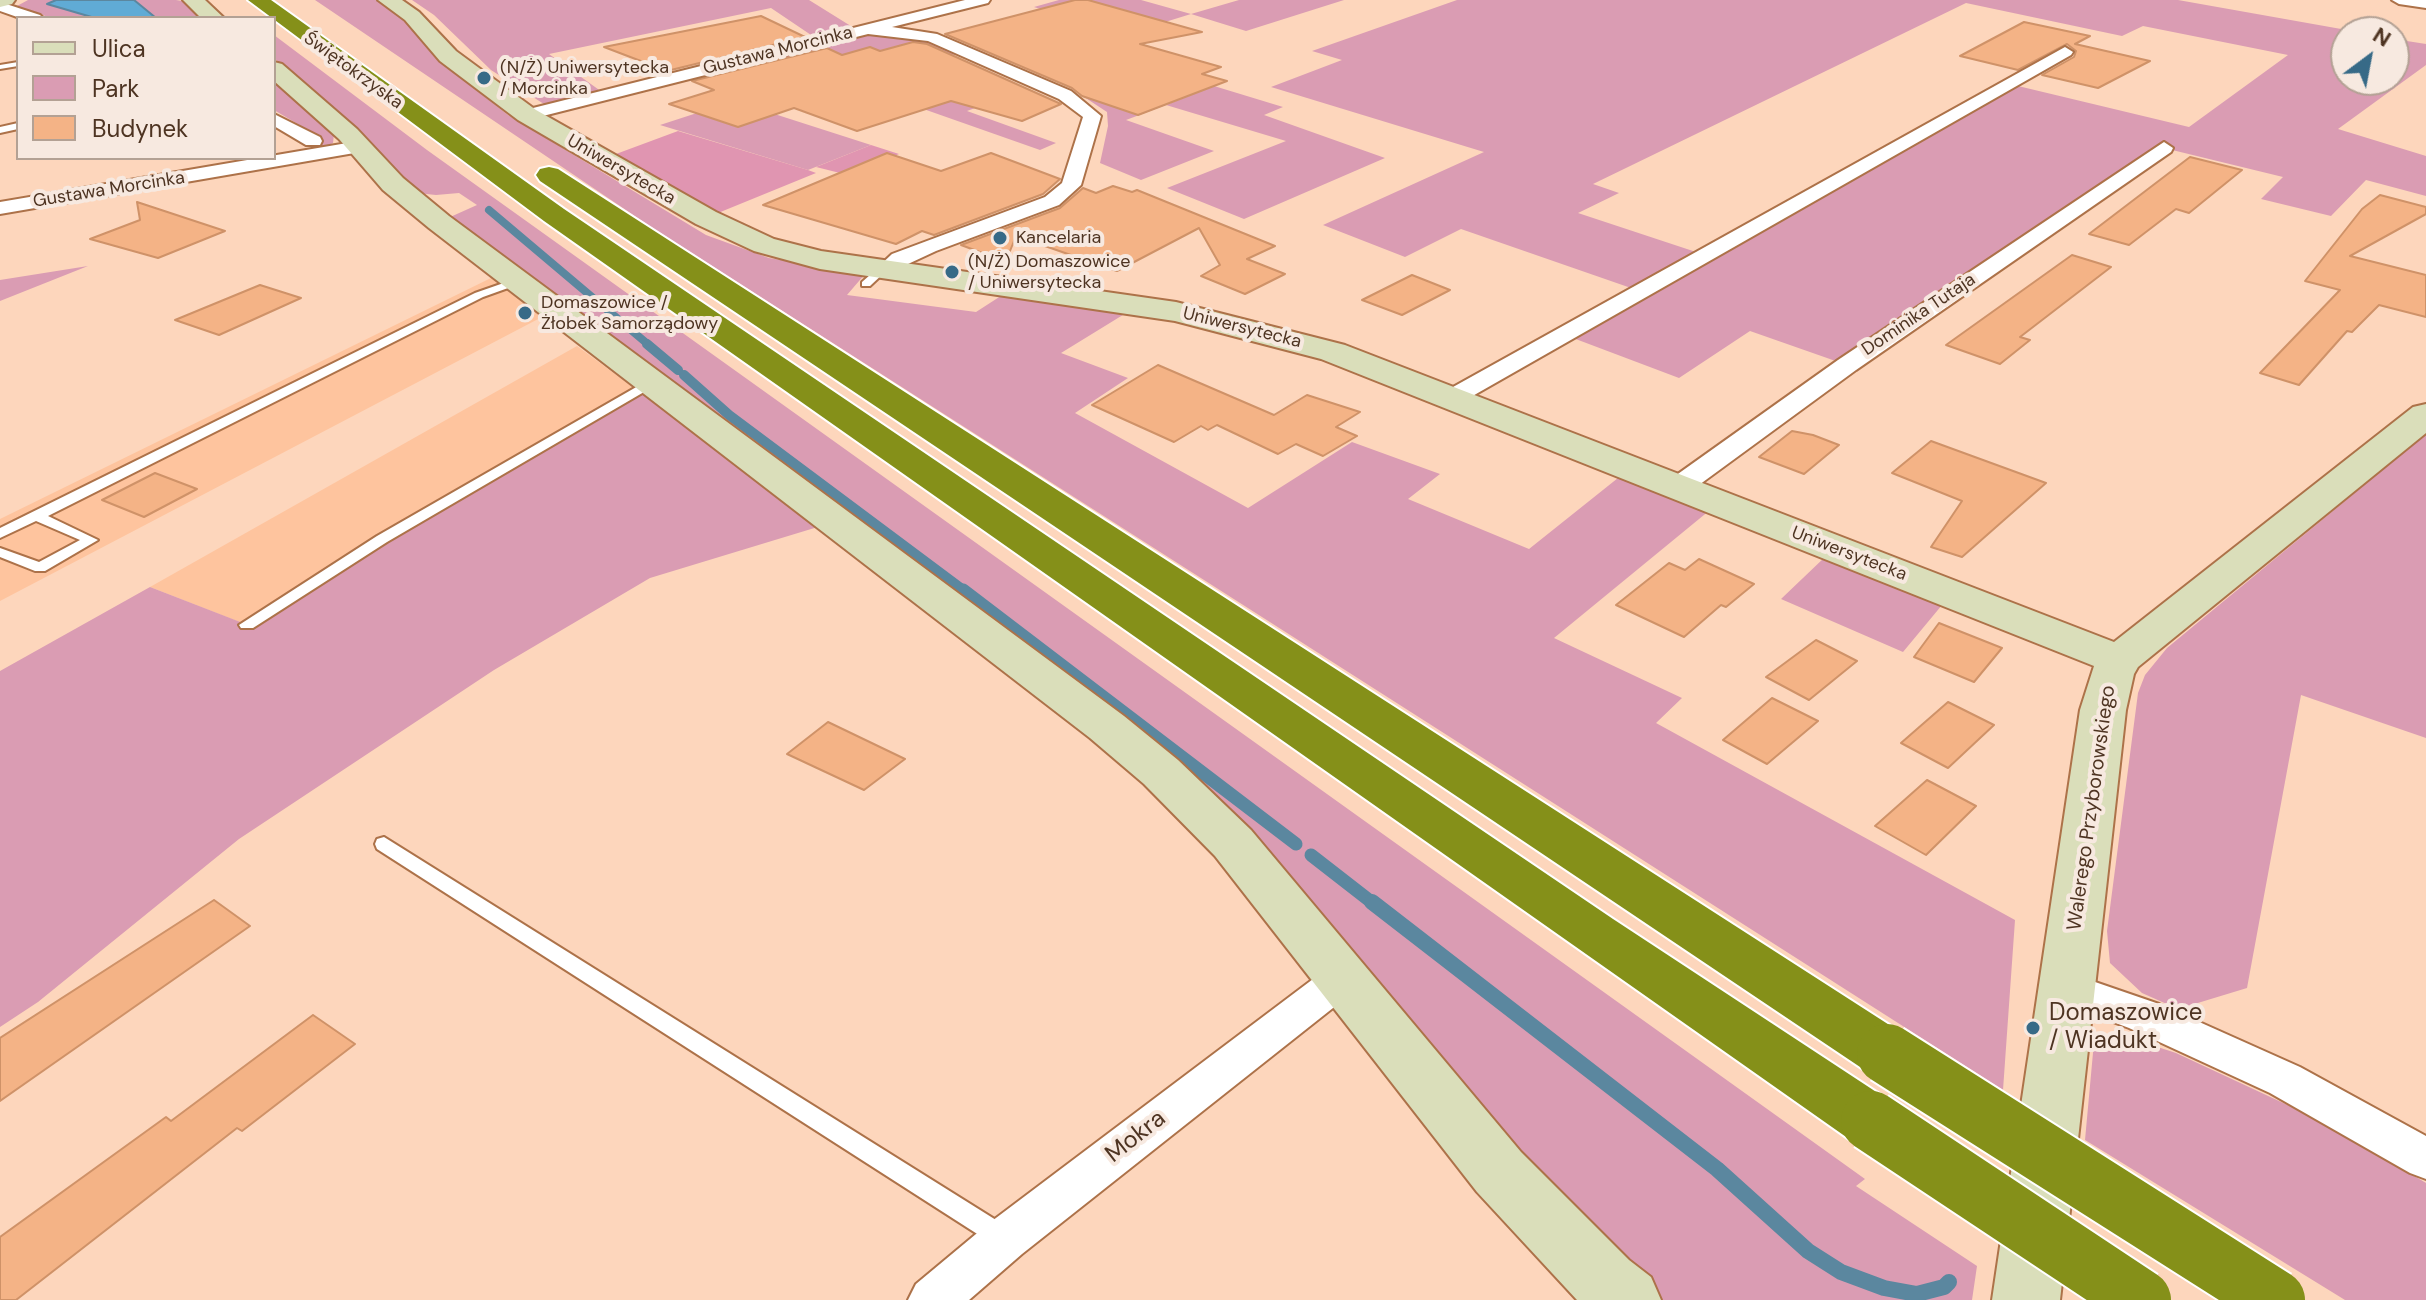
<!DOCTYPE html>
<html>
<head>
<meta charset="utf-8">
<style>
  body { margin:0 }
  #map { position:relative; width:2426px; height:1300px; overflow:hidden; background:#fdd6bc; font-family:"DM Sans",sans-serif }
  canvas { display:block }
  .legend { position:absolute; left:16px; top:16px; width:260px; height:144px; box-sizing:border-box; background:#f7e9e0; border:2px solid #b3a194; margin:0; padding:10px 14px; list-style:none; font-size:24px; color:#4e3422 }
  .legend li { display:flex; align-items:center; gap:16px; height:40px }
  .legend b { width:40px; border:2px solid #b3a194 }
  .north { position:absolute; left:2330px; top:16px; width:80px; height:80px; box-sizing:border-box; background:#f7e9e0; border:2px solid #b3a194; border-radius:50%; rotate:32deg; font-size:22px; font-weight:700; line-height:32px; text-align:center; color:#4e3422 }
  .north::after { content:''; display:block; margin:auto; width:28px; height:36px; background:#376a87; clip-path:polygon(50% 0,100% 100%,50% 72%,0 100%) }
</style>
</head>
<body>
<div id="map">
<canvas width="2426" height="1300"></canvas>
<ul class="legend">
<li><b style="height:10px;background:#dadeba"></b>Ulica</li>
<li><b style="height:22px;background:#da9cb3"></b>Park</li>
<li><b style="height:22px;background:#f4b386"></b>Budynek</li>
</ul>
<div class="north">N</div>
</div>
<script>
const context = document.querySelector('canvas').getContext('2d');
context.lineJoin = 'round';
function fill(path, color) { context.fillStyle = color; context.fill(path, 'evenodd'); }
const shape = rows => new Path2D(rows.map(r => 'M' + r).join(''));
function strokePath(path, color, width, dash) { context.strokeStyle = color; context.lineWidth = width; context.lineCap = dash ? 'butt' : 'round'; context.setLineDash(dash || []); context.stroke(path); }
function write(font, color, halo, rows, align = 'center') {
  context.font = font + ' "DM Sans",sans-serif'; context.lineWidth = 8; context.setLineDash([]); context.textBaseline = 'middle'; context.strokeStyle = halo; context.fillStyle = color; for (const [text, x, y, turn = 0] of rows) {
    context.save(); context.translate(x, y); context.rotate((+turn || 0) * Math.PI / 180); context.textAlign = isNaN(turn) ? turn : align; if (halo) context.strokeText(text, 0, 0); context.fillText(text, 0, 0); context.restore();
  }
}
const built = shape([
  [493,277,542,317,0,601,0,519],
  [577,346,638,391,247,625,150,587]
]);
const green = shape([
  [28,0,176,0,182,1,201,18,51,18,17,6],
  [315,0,376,0,401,17,441,62,508,115,706,235,769,258,865,274,847,295,976,312,1007,292,1131,310,1061,353,1128,378,1075,413,1248,508,1352,442,1440,474,1408,499,1529,549,1623,474,1710,510,1554,638,1682,698,1656,723,2015,920,2003,1090,651,227],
  [412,0,809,0,854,28,814,37,771,8,549,54,602,92,547,106,491,70,434,15],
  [1059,0,1141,0,1191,14,1239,0,1344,0,1246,31,1191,14,1123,35,1034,7],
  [1457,0,2178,0,2358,32,2346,32,2346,80,2394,80,2394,39,2426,44,2426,65,2338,129,2426,156,2426,196,2366,180,2331,216,2261,199,2283,177,2164,148,1847,365,1750,331,1679,378,1573,338,2018,86,2189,127,2288,55,2143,26,2122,36,1966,3,1593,184,1619,193,1578,213,1696,252,1631,288,1461,229,1405,257,1323,225,1484,152,1271,87,1342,60,1312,51],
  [875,32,921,39,956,54,848,83,777,57],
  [274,35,427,150,1865,1179,1856,1186,1977,1266,1972,1300,1663,1300,1558,1205,1246,835,448,218,477,205,459,193,436,195,417,193,354,125,274,58],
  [274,81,334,134,333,143,321,149,297,152,316,146,323,139,274,110],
  [1097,85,1166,105,1214,86,1283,107,1264,115,1385,158,1244,219,1167,188,1286,141,1166,105,1126,120,1214,151,1141,180,1100,163,1108,126,1107,112,1075,91],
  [1018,92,967,111,1056,143,1040,150,878,93],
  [734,101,871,145,808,170,660,125],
  [88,266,0,301,0,280],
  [638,391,821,526,650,578,494,670,239,839,38,1002,0,1027,0,671,150,587,248,625],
  [2426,434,2426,738,2301,695,2247,988,2178,1009,2142,993,2110,963,2107,931,2138,693,2145,675,2167,648],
  [1825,557,1942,605,1903,652,1781,599],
  [2124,1036,2176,1053,2324,1122,2426,1183,2426,1300,2345,1300,2085,1140,2094,1042]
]);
const forest = shape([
  [678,131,808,170,816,173,718,213,616,154],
  [871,145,899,154,848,175,816,167]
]);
const water = shape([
  [56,0,134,0,156,18,95,18,47,4,56,0]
]);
const streamFar3 = shape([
  [489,210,650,346]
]);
const streamFar2 = shape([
  [647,344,678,370],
  [684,375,729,415,966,592]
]);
const streamFar1 = shape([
  [963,590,1296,844],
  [1311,855,1374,904]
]);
const stream = shape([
  [1372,902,1717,1169,1808,1251,1841,1272,1884,1288,1917,1294,1944,1287,1949,1282]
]);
const building = shape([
  [1075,0,1088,0,1202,32,1140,44,1221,67,1202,74,1227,81,1138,115,1082,96,1072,88,945,34,1075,0],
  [761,16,805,37,667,71,604,47,761,16],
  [2024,22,2090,36,2075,44,2150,61,2098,88,2042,75,2074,57,2076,51,2067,44,2018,70,1960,56,2024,22],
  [913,42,927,44,1061,104,1022,121,951,101,857,131,794,108,738,127,669,104,714,90,692,81,827,48,842,55,870,47,880,51,913,42],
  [887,153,941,171,991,153,1060,179,1043,194,934,235,922,231,896,244,763,205,887,153],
  [2190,157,2242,170,2189,213,2176,209,2129,245,2089,234,2190,157],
  [1113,186,1132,192,1137,190,1275,246,1247,259,1285,274,1245,294,1201,276,1220,265,1199,228,1117,271,1016,236,1008,256,985,254,961,245,1060,208,1083,188,1096,193,1113,186],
  [2380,195,2426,207,2426,214,2350,256,2426,275,2426,317,2379,305,2352,332,2347,331,2299,385,2260,373,2340,290,2305,281,2362,209,2380,195],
  [137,202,225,231,158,258,90,239,140,220,137,202],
  [2072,255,2111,267,2020,337,2030,340,2000,364,1946,345,2072,255],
  [1412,275,1450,290,1402,315,1362,300,1412,275],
  [260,285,301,298,219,335,175,320,260,285],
  [1158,365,1274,415,1307,395,1360,412,1336,427,1357,436,1323,456,1296,444,1278,454,1217,425,1208,430,1201,426,1174,442,1092,405,1158,365],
  [1792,431,1813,435,1839,445,1804,474,1759,457,1792,431],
  [1931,441,2046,483,1962,557,1931,547,1962,501,1892,473,1931,441],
  [155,473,197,489,144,517,102,500,155,473],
  [1699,559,1754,584,1726,607,1721,605,1684,637,1616,605,1669,563,1685,570,1699,559],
  [1939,623,2002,648,1974,682,1914,657,1939,623],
  [1816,640,1857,661,1809,700,1766,677,1816,640],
  [1772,698,1818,721,1767,764,1723,740,1772,698],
  [1948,702,1994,725,1948,768,1901,743,1948,702],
  [828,722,905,759,864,790,787,754,828,722],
  [1927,780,1976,806,1926,855,1875,826,1927,780],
  [214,900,250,926,0,1101,0,1038,214,900],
  [313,1015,355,1044,242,1131,237,1128,16,1300,0,1300,0,1237,166,1117,171,1121,313,1015]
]);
const lane = shape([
  [18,62,18,66,0,69,0,65,18,62],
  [18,123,18,129,0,133,0,127,18,123],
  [878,268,887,270,870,286,862,286,862,282,878,268],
  [518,278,524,281,522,283,483,297,48,516,98,540,45,571,35,571,0,557,0,548,39,562,80,540,36,521,0,538,0,528,475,293,518,278],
  [652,378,656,379,656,385,387,542,253,628,241,628,239,625,377,536,652,378],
  [384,837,1012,1230,1016,1238,1012,1246,1004,1249,996,1246,377,849,375,844,377,839,384,837]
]);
const street = shape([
  [965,0,990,0,988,3,892,27,937,34,1071,91,1101,116,1081,185,1059,205,936,251,908,264,893,276,877,276,874,271,892,254,1045,197,1062,183,1083,117,1059,99,928,41,868,34,527,120,518,115,521,111,965,0],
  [2392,0,2426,0,2426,8,2399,4,2392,0],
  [0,2,40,15,43,18,20,18,0,11,0,2],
  [2065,47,2073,52,2071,55,1462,402,1453,405,1444,402,1440,397,1444,392,2065,47],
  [274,114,320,137,322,141,320,145,306,145,274,126,274,114],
  [359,141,368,147,366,151,0,214,0,202,359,141],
  [2164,142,2173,148,2171,152,1856,370,1688,493,1678,495,1668,493,1664,487,1668,481,1838,360,2164,142],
  [1343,962,1357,967,1363,978,1357,989,1022,1254,969,1300,908,1300,916,1284,988,1224,1329,967,1343,962],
  [2066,972,2159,1004,2300,1067,2426,1136,2426,1179,2410,1173,2270,1093,2129,1028,2052,999,2046,988,2052,977,2066,972]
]);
const secondary = shape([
  [0,0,15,0,12,4,0,7,0,0],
  [183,0,205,0,224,18,201,18,183,0],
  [378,0,402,0,419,12,456,51,536,110,716,212,774,239,821,251,1176,302,1345,345,2114,642,2413,407,2426,404,2426,433,2138,667,2134,674,2126,710,2060,1300,1992,1300,2080,710,2094,666,1321,359,1175,321,820,269,754,251,696,224,518,120,440,61,405,20,378,0],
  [274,62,282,64,357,129,403,178,449,216,1124,716,1178,760,1251,830,1521,1152,1629,1260,1651,1277,1661,1300,1577,1300,1477,1192,1215,856,1144,784,1090,738,429,228,383,190,339,139,274,81,274,62]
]);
const highway = shape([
  [248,0,271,0,564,209,1613,919,1893,1103,1902,1121,1893,1139,1871,1147,1849,1139,544,221,248,0],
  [549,167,558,169,1908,1037,1916,1054,1908,1071,1887,1078,1866,1071,540,181,536,175,540,169,549,167]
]);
const highwayBridge = shape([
  [1887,1054,2275,1300],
  [1871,1121,2141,1300]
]);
const markers = [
  [484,78,8,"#376a87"],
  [1000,238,8,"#376a87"],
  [952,272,8,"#376a87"],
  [525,313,8,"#376a87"],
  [2033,1028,8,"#376a87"]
];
const farStreetnames = [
  ["Gustawa Morcinka",778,51,-14],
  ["Świętokrzyska",353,71,36],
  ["Uniwersytecka",621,170,30],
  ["Gustawa Morcinka",109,190,-9],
  ["Dominika Tutaja",1919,315,-34],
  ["Uniwersytecka",1242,328,14],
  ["Uniwersytecka",1849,554,21]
];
const farPoinames = [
  ["(N/Ż) Uniwersytecka",500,68],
  ["/ Morcinka",500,89],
  ["Kancelaria",1016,238],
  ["(N/Ż) Domaszowice",968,262],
  ["/ Uniwersytecka",968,283],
  ["Domaszowice /",541,303],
  ["Żłobek Samorządowy",541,324]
];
const streetNames = [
  ["Walerego Przyborowskiego",2092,808,-82]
];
const nearPoinames = [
  ["Domaszowice",2049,1014],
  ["/ Wiadukt",2049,1042]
];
const nearStreetnames = [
  ["Mokra",1136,1137,-38]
];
fill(built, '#fec49e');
fill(green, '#da9cb3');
fill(forest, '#e095b1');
fill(water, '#60abd5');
strokePath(water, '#5b879f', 2);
strokePath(streamFar3, '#5b879f', 8);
strokePath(streamFar2, '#5b879f', 10);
strokePath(streamFar1, '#5b879f', 13);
strokePath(stream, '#5b879f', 16);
fill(building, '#f4b386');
strokePath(building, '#cf9268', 2);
strokePath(lane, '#ad7249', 4);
strokePath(street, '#ad7249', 4);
strokePath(secondary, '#ad7249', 4);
strokePath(highway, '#fff', 4);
fill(lane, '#fff');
fill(street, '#fff');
fill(secondary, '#dadeba');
fill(highway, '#859019');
strokePath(highwayBridge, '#fff', 64, []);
strokePath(highwayBridge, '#859019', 60);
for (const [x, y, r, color] of markers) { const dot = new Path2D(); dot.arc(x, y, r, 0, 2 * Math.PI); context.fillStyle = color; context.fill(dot); strokePath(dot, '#f7e9e0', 3); }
write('18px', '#4e3422', '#f7e9e0', farStreetnames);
write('18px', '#4e3422', '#f7e9e0', farPoinames, 'left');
write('20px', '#4e3422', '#f7e9e0', streetNames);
write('24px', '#4e3422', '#f7e9e0', nearPoinames, 'left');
write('24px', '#4e3422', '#f7e9e0', nearStreetnames);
</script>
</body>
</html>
